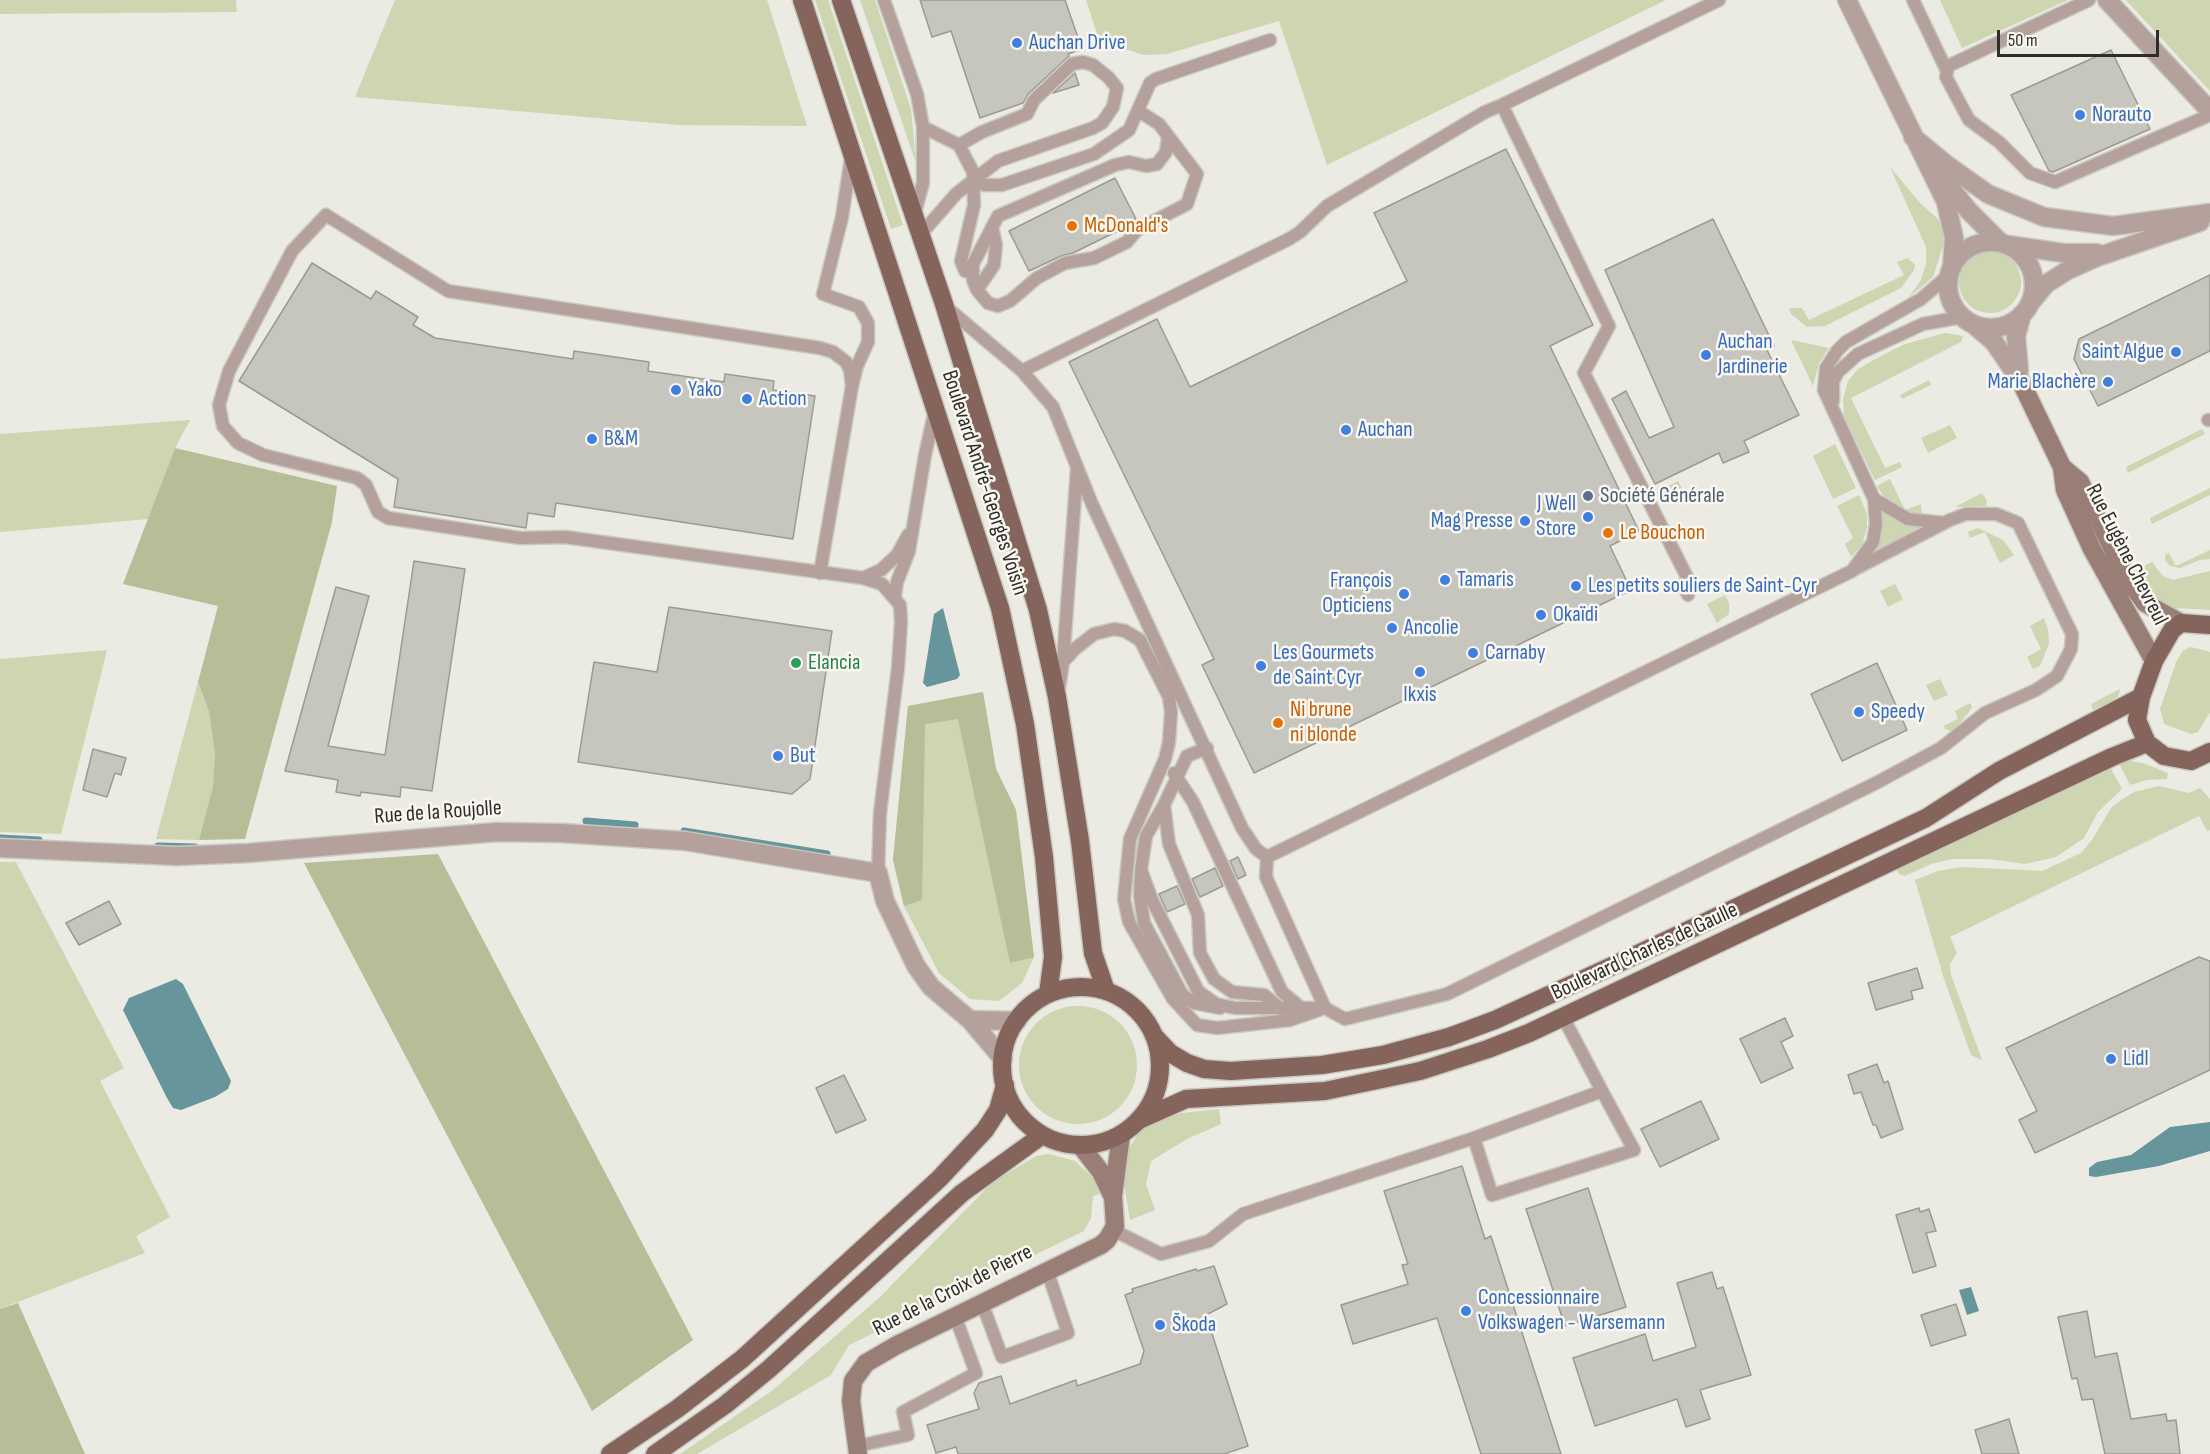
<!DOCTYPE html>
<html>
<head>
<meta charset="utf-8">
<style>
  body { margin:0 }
  #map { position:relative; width:2210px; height:1454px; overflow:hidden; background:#ebeae3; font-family:"Sofia Sans Condensed",sans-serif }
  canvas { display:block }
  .scale { position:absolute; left:1997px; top:30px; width:162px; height:27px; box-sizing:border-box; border:3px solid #2e2d2b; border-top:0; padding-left:8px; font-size:18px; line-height:21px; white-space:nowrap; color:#2e2d2b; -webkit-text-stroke:4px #f9f7f0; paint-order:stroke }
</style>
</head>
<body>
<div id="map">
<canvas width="2210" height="1454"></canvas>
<div class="scale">50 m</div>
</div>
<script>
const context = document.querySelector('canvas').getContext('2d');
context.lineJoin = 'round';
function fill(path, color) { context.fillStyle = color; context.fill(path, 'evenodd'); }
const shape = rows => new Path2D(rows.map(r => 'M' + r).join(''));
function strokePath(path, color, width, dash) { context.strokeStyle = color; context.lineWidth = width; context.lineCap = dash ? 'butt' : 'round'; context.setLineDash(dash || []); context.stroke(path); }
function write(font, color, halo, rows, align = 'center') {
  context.font = font + ' "Sofia Sans Condensed",sans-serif'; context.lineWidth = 5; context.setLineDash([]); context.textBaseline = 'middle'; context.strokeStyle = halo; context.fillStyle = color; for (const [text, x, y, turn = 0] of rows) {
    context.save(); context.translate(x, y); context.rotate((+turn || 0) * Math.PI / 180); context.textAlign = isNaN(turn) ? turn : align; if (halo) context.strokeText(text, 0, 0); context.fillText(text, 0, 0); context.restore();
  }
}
const green = shape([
  [0,0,236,0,237,12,0,14],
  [395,0,767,0,807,126,679,125,355,97],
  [815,0,828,0,903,225,891,229],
  [860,0,875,0,911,109,916,163],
  [1086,0,1666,0,1327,165,1279,21,1167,54,1144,55,1125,49,1097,34],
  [1940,0,2068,0,1962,48],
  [2126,0,2210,0,2210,91],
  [1890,167,1920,203,1938,219,1943,230,1943,246,1933,277,1908,298,1921,280,1926,264,1926,247],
  '1959 282a31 31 0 1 1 62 0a31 31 0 1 1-62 0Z',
  [1908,258,1915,265,1914,270,1901,288,1825,326,1807,327,1791,314,1789,308,1802,308,1809,320,1904,275,1897,262],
  [1945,333,1963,336,1961,342,1851,398,1885,468,1900,462,1902,467,1875,480,1844,417,1843,400,1848,381,1858,369,1879,357,1905,344],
  [1791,340,1829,348,1819,363,1813,386],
  [1929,380,1931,385,1902,399,1900,395],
  [190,420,175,448,148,519,0,532,0,434],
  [1950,425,1957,438,1928,453,1921,438],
  [2202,429,2205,434,2128,473,2126,467],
  [1835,444,1856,488,1833,499,1813,456],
  [1890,479,1905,510,1921,504,1922,515,1915,515,1889,504,1877,486],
  [1678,481,1686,496,1669,502,1652,494],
  [2210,488,2210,495,2152,524,2150,518],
  [1982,493,1987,501,1986,506,1955,507],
  [1859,495,1867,514,1867,527,1862,545,1851,557,1845,544,1853,538,1837,506],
  [1880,510,1910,527,1926,526,1872,555,1878,541],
  [1978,528,2003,540,2014,555,2000,563,1985,532,1970,538,1968,532],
  [2210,550,2210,559,2200,560,2180,568,2170,566,2165,560,2165,555,2169,553,2176,566],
  [2152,562,2163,576,2173,580,2210,571,2210,610,2174,608,2159,602,2140,578,2137,569],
  [1895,584,1903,599,1888,607,1880,591],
  [1725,595,1729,603,1729,614,1717,623,1707,604],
  [2044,618,2048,630,2049,644,2040,666,2033,669,2027,657,2041,649,2030,626],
  [2191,647,2210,652,2210,712,2198,732,2191,734,2164,724,2160,709,2177,660,2183,651],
  [107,650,61,834,0,832,0,659],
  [1940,679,1948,695,1934,701,1926,685],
  [198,682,209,712,215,754,213,786,199,840,156,839],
  [2120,689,2119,695,2113,701,2093,710,2091,704],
  [983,692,996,769,1016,810,1034,957,1022,983,999,1001,970,999,939,973,904,906,893,860,908,706],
  [1970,703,1972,707,1969,712,1953,732,1945,729,1943,726,1958,719,1955,711],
  [2130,761,2143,763,2168,773,2167,779,2147,780,2130,785,2119,763],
  [2110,767,2122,789,2098,812,2084,838,2056,857,2025,864,1990,859,1952,859,1931,864,1905,876,1899,874,1897,870],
  [2159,786,2189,793,2200,788,2210,799,2210,830,2207,831,2199,816,1950,937,1957,953,1950,964,1951,975,1982,1060,1971,1055,1944,979,1915,880,1938,871,1961,867,2042,871,2081,853,2092,840,2111,808,2121,800,2134,792],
  [0,862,16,862,124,1068,100,1081,170,1217,136,1236,145,1253,0,1309],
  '1019 1065a59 59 0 1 1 118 0a59 59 0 1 1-118 0Z',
  [1219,1109,1221,1124,1187,1139,1151,1161,1146,1184,1155,1210,1130,1220,1122,1172,1128,1150,1140,1131,1174,1114],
  [1049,1154,1075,1161,1093,1178,1099,1189,1100,1194,1093,1196,1091,1218,1084,1231,849,1345,831,1375,697,1454,680,1454,773,1390,880,1297,992,1183,1036,1156]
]);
const forest = shape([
  [175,448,337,486,332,522,245,839,199,840,213,786,215,754,209,712,198,682,218,606,123,584],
  [983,692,996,769,1016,810,1034,957,1010,963,958,719,925,724,922,900,904,906,893,860,908,706],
  [438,854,693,1340,592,1411,304,863],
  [18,1303,85,1454,0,1454,0,1309]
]);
const water = shape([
  [943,608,960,675,957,679,927,687,923,683,934,614],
  [176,979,183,984,231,1081,228,1089,215,1097,181,1110,173,1108,167,1098,123,1010,129,998],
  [2210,1122,2210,1151,2159,1166,2096,1177,2089,1176,2089,1168,2097,1162,2131,1155,2170,1127],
  [1971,1287,1979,1311,1967,1315,1959,1290]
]);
const stream = shape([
  [586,821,635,825],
  [684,831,827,854],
  [0,838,39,840],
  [158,846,195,847]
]);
const building = shape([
  [920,0,1065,0,1082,49,1068,54,1069,56,1028,94,1023,103,980,118,951,31,932,37,920,0],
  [2111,50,2150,129,2053,172,2049,171,2011,95,2111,50],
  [1075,73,1079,85,1053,93,1075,73],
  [1506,149,1593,325,1550,346,1639,531,1610,546,1631,590,1254,773,1202,665,1214,659,1069,362,1157,319,1190,387,1407,281,1374,213,1506,149],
  [1115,178,1136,219,1125,225,1126,227,1073,253,1061,256,1029,271,1009,231,1115,178],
  [1713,219,1774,346,1767,350,1799,415,1744,441,1749,452,1723,463,1719,453,1655,484,1612,399,1626,391,1649,438,1674,427,1605,270,1713,219],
  [312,263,371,299,376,291,418,317,413,325,435,338,573,359,574,351,649,362,648,371,724,382,725,374,774,381,773,390,815,396,793,539,556,503,554,517,528,513,526,528,394,507,398,479,239,381,312,263],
  [2210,275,2210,351,2098,406,2074,359,2079,339,2210,275],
  [414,561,465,569,432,791,401,787,400,797,361,792,360,796,336,792,338,780,285,771,336,587,369,596,328,746,385,755,414,561],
  [669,607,832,631,810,779,792,794,578,762,594,662,657,672,669,607],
  [1877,663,1907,730,1842,761,1811,694,1877,663],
  [93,749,126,758,121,775,115,773,107,797,83,790,93,749],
  [1238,857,1246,875,1238,879,1230,861,1238,857],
  [1215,868,1223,886,1200,897,1192,879,1215,868],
  [1177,886,1185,904,1167,912,1159,894,1177,886],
  [109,901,121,924,79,945,66,923,109,901],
  [2199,957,2210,961,2210,1070,2035,1153,2019,1120,2037,1111,2006,1048,2199,957],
  [1917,968,1923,988,1911,991,1913,999,1876,1010,1868,983,1917,968],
  [1785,1018,1793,1036,1781,1042,1793,1068,1761,1083,1740,1039,1785,1018],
  [1877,1064,1884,1083,1888,1081,1903,1129,1881,1138,1876,1125,1873,1125,1861,1092,1854,1094,1848,1075,1877,1064],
  [844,1075,866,1120,836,1133,816,1088,844,1075],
  [1701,1101,1719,1139,1660,1167,1641,1129,1701,1101],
  [1462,1166,1485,1239,1491,1236,1561,1454,1481,1454,1437,1318,1353,1344,1341,1305,1408,1284,1402,1265,1408,1264,1384,1191,1462,1166],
  [1588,1188,1626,1307,1565,1326,1526,1209,1588,1188],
  [1919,1208,1920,1212,1929,1209,1936,1231,1926,1233,1936,1266,1913,1273,1896,1215,1919,1208],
  [1214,1266,1227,1304,1206,1315,1248,1446,1224,1454,958,1454,956,1447,936,1453,927,1425,979,1409,974,1393,979,1383,1001,1376,1010,1404,1076,1380,1077,1386,1140,1364,1144,1351,1125,1295,1133,1292,1132,1289,1196,1269,1197,1271,1214,1266],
  [1712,1272,1717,1289,1723,1287,1751,1375,1700,1390,1710,1419,1686,1427,1677,1399,1595,1426,1573,1358,1645,1334,1653,1361,1696,1347,1677,1283,1712,1272],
  [1956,1304,1966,1335,1931,1346,1921,1315,1956,1304],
  [2087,1311,2095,1357,2117,1353,2131,1419,2166,1414,2167,1421,2176,1420,2180,1454,2105,1454,2093,1399,2082,1400,2077,1378,2072,1379,2058,1317,2087,1311],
  [2009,1419,2019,1454,1982,1454,1975,1430,2009,1419]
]);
const lane = shape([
  [884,0,917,94,923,127,923,183,914,216],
  [1913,0,1946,69],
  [2089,0,1948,66,1946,77,1969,120,1999,142,2030,173,2055,182,2210,115],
  [923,127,959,145,973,172,974,205,961,261,965,271,972,273],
  [974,181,984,185,1002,185,1094,154,1129,130,1150,83,1156,79,1270,40],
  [992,227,996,245,994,265,977,290,988,303,998,306,1010,301,1037,278,1065,263,1094,258,1127,242,1137,230,1187,204,1197,174,1159,124,1140,112],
  [920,235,956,194,998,161,1093,128,1102,123,1113,107,1117,88,1108,77,1093,65,1083,62,1072,64,1034,100,1027,114,982,132,959,145],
  [977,290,973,280,973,264,998,216,1115,165,1129,162,1146,166,1157,164,1166,152,1168,137],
  [944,305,1022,371,1053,407,1092,504,1242,828,1256,849,1267,857,1852,571,1873,542,1876,524,1874,499,1824,390,1826,368,1837,351,1846,342,1921,299,1950,274],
  [1022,371,1289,239,1300,232,1327,206,1485,112,1502,105],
  [852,386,850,370,846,362,833,352,820,348,448,291,326,215,292,251,229,371,219,405,223,426,238,443,263,455,357,478,366,485,378,512,388,518,520,538,565,537,863,578,882,584,900,605,901,622,898,668,880,813,878,873],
  [1833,401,1833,381,1838,372,1858,354,1923,324,1962,317],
  [2208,420,2210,420],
  [1874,499,1908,519,1944,523],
  [820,573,852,386,857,366,868,342,868,323,859,307,823,294,842,217,851,158],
  [863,578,881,570,897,555,908,535],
  [1688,595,1683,584,1689,581,1584,373,1609,326,1502,105,1719,0],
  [895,596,897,582,909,551,925,455,935,410],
  [1063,662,1077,469],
  [1059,688,1063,662,1076,648,1094,634,1114,629,1125,631,1140,640,1169,697,1171,712,1169,742,1165,759,1130,839,1124,899,1129,922,1173,999,1197,1025,1217,1028,1290,1020,1319,1010],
  [1207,748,1187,756,1164,805,1169,844,1198,915,1200,953,1214,979,1232,992,1264,995,1281,1009],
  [1174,773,1193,802,1282,992,1300,1007],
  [1164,805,1146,836,1141,870,1152,900,1198,991,1216,1004,1235,1008,1325,1008,1345,1019,1447,994,1876,783,1941,748,1985,713,2036,690,2057,676,2071,649,2072,634,2018,523,1996,514,1966,514,1950,520,1853,570],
  [1267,857,1266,877,1325,1008],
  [1141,874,1140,896,1144,923,1182,994,1194,1003,1220,1008],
  [1474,1138,1492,1195,1634,1150,1602,1091],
  [1113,1230,1161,1254,1209,1241,1243,1214,1474,1138,1602,1091,1563,1017],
  [982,1303,1002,1357,1068,1333,1047,1270],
  [857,1446,908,1435,903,1412,976,1373,955,1316]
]);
const street = shape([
  [1847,0,1946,202,1954,238,1952,268],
  [2107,0,2210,111],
  [1913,137,1947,165,1988,194,2044,217,2113,226,2210,213],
  [1942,177,1968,210,2001,243],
  '1948 285a43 43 0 1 1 86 0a43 43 0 1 1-86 0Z',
  [2008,245,2063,253,2097,253],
  [2031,302,2046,284,2068,270,2097,257,2200,222],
  [1974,325,1994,342,2021,382],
  [2019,371,2016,336,2022,314],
  [0,848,177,856,248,853,497,832,561,833,685,841,878,873,885,901,916,966,931,987,970,1020,1003,1059],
  [970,1020,1017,1021]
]);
const secondary = shape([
  [2021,382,2062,467,2065,490,2092,549,2154,661],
  [2062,467,2080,482,2128,580,2145,603,2181,623],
  [1080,1145,1101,1172,1112,1195],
  [858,1454,851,1401,853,1381,866,1363,897,1345,1101,1245,1107,1240,1115,1226,1113,1196,1121,1135]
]);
const primary = shape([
  [802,0,1000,608,1025,724,1044,857,1053,957,1048,994],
  [841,0,944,304,1038,610,1057,697,1080,841,1093,953,1106,991],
  [2210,625,2181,623,2172,630,2154,661,2141,697,2137,720,2147,743,2164,756,2191,761,2210,752],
  '1002 1066a79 79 0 1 1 158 0a79 79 0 1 1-158 0Z',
  [1154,1036,1170,1053,1187,1063,1204,1069,1231,1071,1322,1065,1383,1055,1449,1037,1495,1020,1623,961,1926,818,1999,771,2141,697],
  [1139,1120,1186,1099,1325,1091,1420,1071,1488,1049,1529,1033,2112,757,2147,743],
  [610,1454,677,1409,742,1359,939,1179,985,1130,998,1110,1005,1085],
  [655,1454,725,1405,769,1369,962,1193,1041,1136]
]);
const markers = [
  [1017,43,6,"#3f7fe0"],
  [2080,115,6,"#3f7fe0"],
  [1072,226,6,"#e8710a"],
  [2176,352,6,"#3f7fe0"],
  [1706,355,6,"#3f7fe0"],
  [2108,382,6,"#3f7fe0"],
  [676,390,6,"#3f7fe0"],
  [747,399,6,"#3f7fe0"],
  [1346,430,6,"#3f7fe0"],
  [592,439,6,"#3f7fe0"],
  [1588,496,6,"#5c6f8a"],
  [1588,517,6,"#3f7fe0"],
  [1525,521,6,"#3f7fe0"],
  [1608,533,6,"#e8710a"],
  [1445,580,6,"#3f7fe0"],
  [1576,586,6,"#3f7fe0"],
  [1404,594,6,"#3f7fe0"],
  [1541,615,6,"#3f7fe0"],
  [1392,628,6,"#3f7fe0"],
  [1473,653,6,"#3f7fe0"],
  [796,663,6,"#2e9e5b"],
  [1261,666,6,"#3f7fe0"],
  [1420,672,6,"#3f7fe0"],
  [1859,712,6,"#3f7fe0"],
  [1278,723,6,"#e8710a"],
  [778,756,6,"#3f7fe0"],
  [2111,1059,6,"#3f7fe0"],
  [1466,1311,6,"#3f7fe0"],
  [1160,1325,6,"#3f7fe0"]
];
const shopNames = [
  ["Auchan Drive",1029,43],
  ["Norauto",2092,115],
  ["Auchan",1718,342],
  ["Jardinerie",1718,367],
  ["Saint Algue",2164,352,"right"],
  ["Marie Blachère",2096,382,"right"],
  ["Yako",688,390],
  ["Action",759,399],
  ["Auchan",1358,430],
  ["B&M",604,439],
  ["J Well",1576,504,"right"],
  ["Store",1576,529,"right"],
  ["Mag Presse",1513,521,"right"],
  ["Tamaris",1457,580],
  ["François",1392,581,"right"],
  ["Opticiens",1392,606,"right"],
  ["Les petits souliers de Saint-Cyr",1588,586],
  ["Okaïdi",1553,615],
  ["Ancolie",1404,628],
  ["Les Gourmets",1273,653],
  ["de Saint Cyr",1273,678],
  ["Carnaby",1485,653],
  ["Ikxis",1420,695,"center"],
  ["Speedy",1871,712],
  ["But",790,756],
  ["Lidl",2123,1059],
  ["Concessionnaire",1478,1298],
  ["Volkswagen - Warsemann",1478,1323],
  ["Škoda",1172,1325]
];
const foodNames = [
  ["McDonald's",1084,226],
  ["Le Bouchon",1620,533],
  ["Ni brune",1290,710],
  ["ni blonde",1290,735]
];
const streetNames = [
  ["Boulevard André-Georges Voisin",984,483,72],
  ["Rue Eugène Chevreul",2126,555,63],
  ["Rue de la Roujolle",438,813,-4],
  ["Boulevard Charles de Gaulle",1645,952,-25],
  ["Rue de la Croix de Pierre",953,1291,-27]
];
const serviceNames = [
  ["Société Générale",1600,496]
];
const leisureNames = [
  ["Elancia",808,663]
];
fill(green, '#cdd5b1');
fill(forest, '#b6bd97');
fill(water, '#66969b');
strokePath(stream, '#66969b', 7);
fill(building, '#c6c5be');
strokePath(building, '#9b9a93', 1.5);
strokePath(lane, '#c9c8c2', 15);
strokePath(street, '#c9c8c2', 21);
strokePath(secondary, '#c9c8c2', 21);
strokePath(primary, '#c9c8c2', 21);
strokePath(lane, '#b4a19b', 12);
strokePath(street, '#b4a19b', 18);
strokePath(secondary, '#997e75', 18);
strokePath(primary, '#85645b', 18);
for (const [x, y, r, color] of markers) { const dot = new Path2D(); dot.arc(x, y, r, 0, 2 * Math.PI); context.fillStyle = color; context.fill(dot); strokePath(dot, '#f9f7f0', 2); }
write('22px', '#366cbe', '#f9f7f0', shopNames, 'left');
write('22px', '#c56008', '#f9f7f0', foodNames, 'left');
write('22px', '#2e2d2b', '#f9f7f0', streetNames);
write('22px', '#4e5e75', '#f9f7f0', serviceNames, 'left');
write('22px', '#27864d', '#f9f7f0', leisureNames, 'left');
</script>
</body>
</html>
